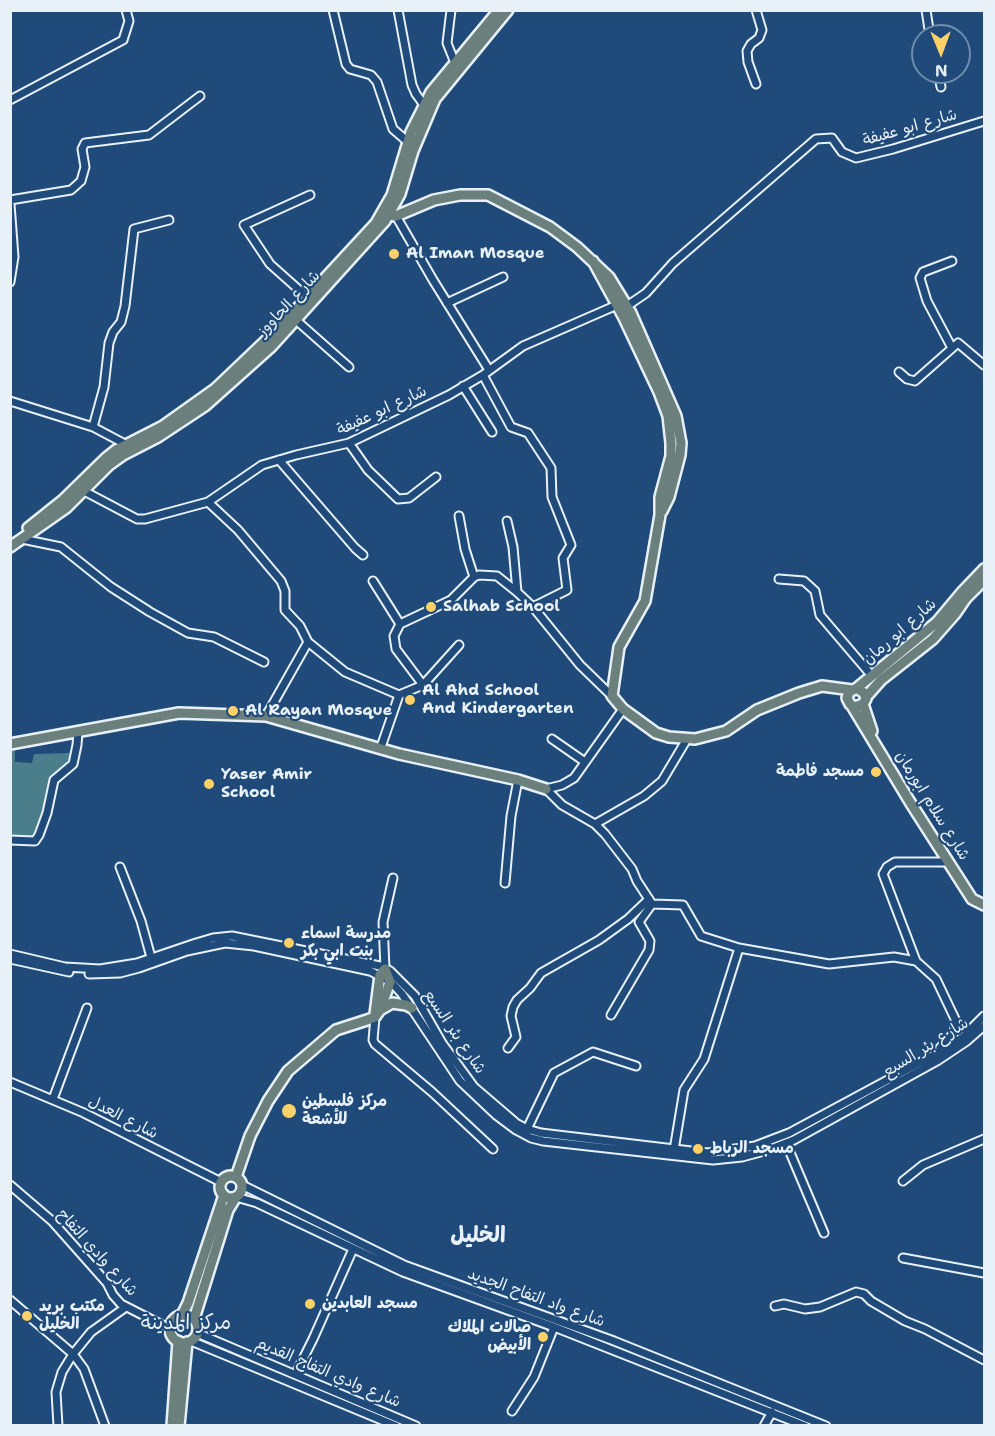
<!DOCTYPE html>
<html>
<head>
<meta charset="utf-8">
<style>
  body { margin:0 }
  #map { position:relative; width:995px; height:1436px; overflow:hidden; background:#1f4a7a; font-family:"Shantell Sans",sans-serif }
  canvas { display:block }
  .frame { position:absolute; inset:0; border:12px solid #e8f1f8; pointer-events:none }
  .north { position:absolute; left:911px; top:24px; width:60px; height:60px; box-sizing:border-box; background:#1f4a7a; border:2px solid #6f8dac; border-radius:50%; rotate:179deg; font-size:16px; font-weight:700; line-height:24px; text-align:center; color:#e8f1f8 }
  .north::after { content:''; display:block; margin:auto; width:21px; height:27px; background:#ffd166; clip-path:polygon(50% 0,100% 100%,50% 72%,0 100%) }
</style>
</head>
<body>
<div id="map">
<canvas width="995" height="1436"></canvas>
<div class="frame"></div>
<div class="north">N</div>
</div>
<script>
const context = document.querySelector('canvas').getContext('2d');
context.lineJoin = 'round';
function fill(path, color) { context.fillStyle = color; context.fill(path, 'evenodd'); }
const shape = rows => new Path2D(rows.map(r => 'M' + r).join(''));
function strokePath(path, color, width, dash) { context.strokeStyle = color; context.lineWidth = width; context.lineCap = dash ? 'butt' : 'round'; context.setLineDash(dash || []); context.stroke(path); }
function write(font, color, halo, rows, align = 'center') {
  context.font = font + ' "Shantell Sans","Playpen Sans Arabic",sans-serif'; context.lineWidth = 4.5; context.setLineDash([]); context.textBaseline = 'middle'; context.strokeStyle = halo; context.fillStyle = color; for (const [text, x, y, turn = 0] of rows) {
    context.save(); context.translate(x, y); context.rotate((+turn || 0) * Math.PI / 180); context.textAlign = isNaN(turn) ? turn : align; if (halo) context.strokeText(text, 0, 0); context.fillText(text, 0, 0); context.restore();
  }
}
const green = shape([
  [15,749,15,762,32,763,34,754,72,753,65,765,51,777,41,824,32,836,20,838,11,837,10,750]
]);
const minor = shape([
  [333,10,346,64,350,69,371,75,377,82,393,129,408,142],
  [398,10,412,85,416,94,424,105],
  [451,10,447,43,455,63],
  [756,10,762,30,759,38,751,44,747,51,748,62,756,84],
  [926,10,930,36],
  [938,72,941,87],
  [10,100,123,40,129,21,126,10],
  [10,200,71,190,81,181,85,167,82,149,85,143,149,135,200,96],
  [10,204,14,257,10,282],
  [396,216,433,280,489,370],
  [952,261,923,272,920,278,927,301,952,348],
  [307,297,270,264,244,225,310,195],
  [447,303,503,277],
  [627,306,646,293,673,263,816,139,832,138,842,152,856,158,893,149,984,121],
  [296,320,349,367],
  [899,372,907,379,915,381,958,343,984,365],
  [483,375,511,427,528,433,551,468,552,497,571,545,563,558,567,590,533,607],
  [463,386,492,432],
  [10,401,93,427,127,445],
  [93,427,104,387,109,343,113,332,121,322,125,306,134,229,169,220],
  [349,443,368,470,398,499,409,498,436,477],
  [279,460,355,548,363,555],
  [84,491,137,519,145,519,208,502,262,465,296,455,349,443,449,395,483,375,523,346,617,305],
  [208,502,238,530,281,581,285,591,285,610,300,626,308,642,345,672,399,695],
  [459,516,465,549,474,577],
  [507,521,513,547,517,592],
  [22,539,61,547,111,587,150,612,188,633,214,637,264,662],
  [779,579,804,581,815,591,820,615,872,676],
  [373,581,400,624],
  [423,685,396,649,394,636,400,624,451,600,474,577,479,575,497,576,517,592,533,607,580,665,612,696],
  [266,716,308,642],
  [552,739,585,762],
  [381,747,399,695,423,685,459,645],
  [546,789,562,805,595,824,605,834,632,869,637,881,652,904,683,905,701,936,739,948,704,1059,684,1090,674,1150],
  [546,789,562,785,574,778,623,709],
  [595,824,644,796,662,781,687,739],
  [10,840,35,841,39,835,47,813,54,780,73,764,77,745,78,732],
  [120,867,141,921,152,961],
  [505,883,511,816,518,780],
  [739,948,829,964,894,957,916,961,936,979,956,1021,954,1033,940,1048],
  [10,954,65,967,100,969,137,963,196,943,213,938,232,936,380,966,390,971,415,996,442,1043,474,1087,516,1123,527,1129,541,1133,708,1153,755,1146,789,1133,945,1049,963,1037,984,1016],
  [10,959,69,972],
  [916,961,883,874,887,867,895,862,948,862],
  [385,969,383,922,393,878],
  [89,974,120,973,139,968,187,951,225,943,254,946,370,971,391,982,402,994,460,1081,496,1115,516,1130,531,1138,543,1141,713,1160,742,1157,768,1150,794,1140,937,1061,967,1041,984,1026],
  [611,1015,649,950,650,941,639,922,652,904],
  [375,1017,373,1040,375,1044,432,1092,493,1149],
  [508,1048,516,1037,511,1016,513,1007,517,1000,530,988,541,973,599,940,628,919,649,899],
  [10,1082,84,1113,221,1182],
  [53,1099,87,1008],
  [527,1129,554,1073,593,1052,636,1066],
  [786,1143,824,1233],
  [903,1181,923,1165,984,1139],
  [10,1185,52,1221,107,1283,113,1295,121,1304,170,1329],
  [242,1185,404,1265,614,1341,826,1426],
  [236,1197,257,1203,403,1272,554,1327,805,1426],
  [903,1258,984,1273],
  [10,1300,73,1354,84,1369,105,1426],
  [775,1306,784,1304,805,1309,820,1307,856,1292,864,1294,871,1301,905,1321,925,1329,984,1360],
  [197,1333,416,1426],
  [191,1341,396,1426],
  [296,1373,313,1339,353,1249],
  [512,1411,534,1377,554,1327],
  [58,1426,56,1392,62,1372,73,1354,91,1332,126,1307],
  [764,1426,772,1412]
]);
const major = shape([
  [384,214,396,216,434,200,460,195,488,195,550,227,577,247,609,277,631,313,676,416,681,443,680,455,669,497,662,511],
  [593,261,624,318,659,392,668,416,671,443,671,456,660,497,660,515,645,601,619,647,612,696,623,709,656,733,669,737,695,739,726,731,757,710,799,693,822,686,852,690],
  [28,528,63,500,106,458,116,450,163,426,215,389,280,327,376,223,392,195,411,132,431,92,499,10],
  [10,547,66,508,109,465,123,455,158,437,205,406,271,347,385,221,400,194,413,151,435,99,508,10],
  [857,688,937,622,963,591,984,569],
  [866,697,881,680,933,639,955,614,966,598,984,580],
  [863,704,855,707,850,704,847,698,849,692,857,688,864,693,866,699,863,704,872,731],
  [852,706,910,802,972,899,984,905],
  [10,744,179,713,266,716,399,754,518,780,546,789],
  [380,1010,392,1003,406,1005,412,1008],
  [375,1014,380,975,385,969],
  '220 1187a11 11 0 1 1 22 0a11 11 0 1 1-22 0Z',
  [236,1177,250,1136,268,1101,288,1071,336,1030,367,1020,375,1017,380,1010,390,982,385,969],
  [182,1315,188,1303,224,1195],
  '170 1329a14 14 0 1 1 28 0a14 14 0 1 1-28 0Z',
  [194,1319,228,1210,236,1197],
  [172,1426,178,1341],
  [179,1426,187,1342]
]);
const markers = [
  [394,254,6,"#ffd166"],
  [431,607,6,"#ffd166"],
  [410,700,6,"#ffd166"],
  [233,711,6,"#ffd166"],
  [876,772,6,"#ffd166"],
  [209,784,6,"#ffd166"],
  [289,943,6,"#ffd166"],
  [289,1111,8,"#ffd166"],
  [698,1149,6,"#ffd166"],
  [310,1304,6,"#ffd166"],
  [27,1316,6,"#ffd166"],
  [543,1337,6,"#ffd166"]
];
const streetNames = [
  ["شارع ابو عفيفة",910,128,-16],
  ["شارع الحاووز",289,304,-47],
  ["شارع ابو عفيفة",382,411,-25],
  ["شارع ابو رمان",900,632,-41],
  ["شارع سلام ابورمان",932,806,58],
  ["شارع بئر السبع",454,1032,56],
  ["شارع بئر السبع",926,1048,-32],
  ["شارع العدل",123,1118,27],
  ["شارع وادي التفاح",97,1253,48],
  ["شارع واد التفاح الجديد",536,1298,20],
  ["شارع وادي التفاح القديم",328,1373,23]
];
const poiNames = [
  ["Al Iman Mosque",406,254],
  ["Salhab School",443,607],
  ["Al Ahd School",422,691],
  ["And Kindergarten",422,709],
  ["Al Rayan Mosque",245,711],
  ["مسجد فاطمة",864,772,"right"],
  ["Yaser Amir",221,775],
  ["School",221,793],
  ["مدرسة اسماء",301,934],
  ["بنت ابي بكر",301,952],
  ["مركز فلسطين",302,1102],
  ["للأشعة",302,1120],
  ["مسجد الرباط",710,1149],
  ["مسجد العابدين",322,1304],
  ["مكتب بريد",39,1307],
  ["الخليل",39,1325],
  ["صالات الملاك",531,1328,"right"],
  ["الأبيض",531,1346,"right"]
];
const quarterNames = [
  ["مركز المدينة",186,1324]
];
const districtNames = [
  ["الخليل",478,1236]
];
fill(green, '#4b7e8b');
strokePath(minor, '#e8f1f8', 11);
strokePath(major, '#e8f1f8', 14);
strokePath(minor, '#1f4a7a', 7);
strokePath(major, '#6b7f7c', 9);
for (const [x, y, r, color] of markers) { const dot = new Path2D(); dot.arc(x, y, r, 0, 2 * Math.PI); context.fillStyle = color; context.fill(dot); strokePath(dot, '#1f4a7a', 2); }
write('16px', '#e8f1f8', '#1f4a7a', streetNames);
write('bold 16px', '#e8f1f8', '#1f4a7a', poiNames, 'left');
write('20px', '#e8f1f8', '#1f4a7a', quarterNames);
write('bold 22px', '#e8f1f8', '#1f4a7a', districtNames);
</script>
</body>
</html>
